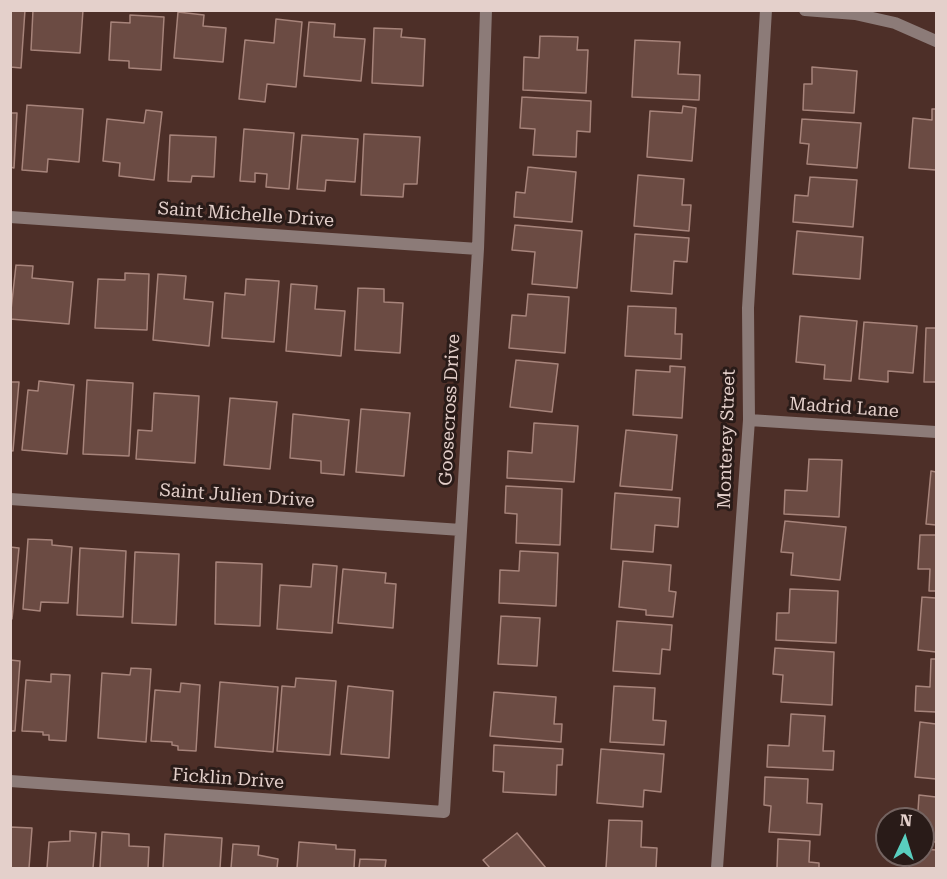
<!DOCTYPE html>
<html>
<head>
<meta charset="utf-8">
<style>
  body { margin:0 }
  #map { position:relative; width:947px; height:879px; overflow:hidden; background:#4d2f28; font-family:"Roboto Serif",serif }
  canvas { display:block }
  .frame { position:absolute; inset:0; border:12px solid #e4d0cb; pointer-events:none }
  .north { position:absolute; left:875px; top:807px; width:60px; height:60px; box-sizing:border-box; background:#291b18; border:2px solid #746360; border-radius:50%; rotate:4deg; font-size:16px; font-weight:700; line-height:24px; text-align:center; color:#e4d0cb }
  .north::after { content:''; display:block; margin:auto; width:21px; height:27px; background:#59cebf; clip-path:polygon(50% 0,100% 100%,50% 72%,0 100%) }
</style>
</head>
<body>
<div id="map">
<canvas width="947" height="879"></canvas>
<div class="frame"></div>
<div class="north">N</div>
</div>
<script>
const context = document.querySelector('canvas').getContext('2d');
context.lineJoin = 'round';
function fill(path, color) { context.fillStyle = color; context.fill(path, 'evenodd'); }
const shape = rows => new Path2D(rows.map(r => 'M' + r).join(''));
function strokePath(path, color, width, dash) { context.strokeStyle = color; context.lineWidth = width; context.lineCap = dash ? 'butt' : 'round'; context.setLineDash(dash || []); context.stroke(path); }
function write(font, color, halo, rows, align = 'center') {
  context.font = font + ' "Roboto Serif",serif'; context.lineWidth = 6; context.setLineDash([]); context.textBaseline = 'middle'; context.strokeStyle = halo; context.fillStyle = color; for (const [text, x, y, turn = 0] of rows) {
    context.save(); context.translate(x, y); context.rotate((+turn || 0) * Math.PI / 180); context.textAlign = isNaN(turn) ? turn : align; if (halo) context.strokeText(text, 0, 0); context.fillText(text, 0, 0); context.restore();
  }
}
const building = shape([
  [10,10,25,10,21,68,10,67,10,10],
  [33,10,83,10,80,53,31,50,33,10],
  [178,12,204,15,203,26,226,28,223,62,174,58,178,12],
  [130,15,164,17,161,70,129,68,129,61,109,60,111,22,130,23,130,15],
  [276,19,302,22,296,87,267,84,265,102,239,99,245,40,274,43,276,19],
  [309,22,335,24,334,37,365,39,361,81,304,76,309,22],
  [374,28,402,29,401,37,425,39,423,86,372,83,374,28],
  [540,36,578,37,577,50,588,50,586,93,523,90,524,57,539,58,540,36],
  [635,40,680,42,678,74,700,75,699,100,632,97,635,40],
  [812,67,857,71,854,113,803,110,804,84,812,84,812,67],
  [522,97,591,101,590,132,577,131,576,157,533,155,535,129,520,128,522,97],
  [27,105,83,109,79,162,48,159,47,172,22,170,27,105],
  [683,106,696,108,692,161,647,157,650,111,682,113,683,106],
  [932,109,936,109,936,170,909,168,913,118,932,120,932,109],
  [146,110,162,112,154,180,119,176,120,163,103,161,107,119,144,123,146,110],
  [10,113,17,113,14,168,10,167,10,113],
  [802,119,861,123,857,168,807,164,809,144,800,143,802,119],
  [244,129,294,133,289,189,266,187,267,174,255,173,255,182,240,181,244,129],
  [364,134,420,137,417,184,404,184,403,197,361,195,364,134],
  [170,135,216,137,214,177,192,176,191,182,168,181,170,135],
  [302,135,358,139,355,182,326,180,325,191,297,189,302,135],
  [528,167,576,172,572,222,514,217,516,192,525,193,528,167],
  [638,175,684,179,682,205,691,205,689,231,634,226,638,175],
  [810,177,857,180,853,227,793,222,795,195,808,196,810,177],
  [515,225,582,231,577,288,532,284,535,252,512,250,515,225],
  [797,231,863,237,860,279,793,274,797,231],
  [635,234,689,238,687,262,674,261,672,294,631,291,635,234],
  [16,265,33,266,32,278,73,282,69,324,10,319,16,265],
  [125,273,149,274,147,330,95,328,98,279,125,280,125,273],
  [158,274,186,276,184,299,213,302,209,346,153,340,158,274],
  [246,279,279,281,274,342,222,338,225,293,245,295,246,279],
  [291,284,317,286,315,309,345,311,341,356,286,351,291,284],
  [358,288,384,289,384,302,403,303,400,353,355,350,358,288],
  [528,294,569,297,565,353,509,348,512,315,526,316,528,294],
  [628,306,676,308,675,334,682,334,681,359,625,356,628,306],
  [800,316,857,321,851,381,824,379,825,365,796,362,800,316],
  [864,322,917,326,913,373,888,371,888,382,859,379,864,322],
  [926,328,936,328,936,382,924,382,926,328],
  [516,360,558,364,552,412,510,407,516,360],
  [670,366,685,367,682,418,633,415,636,370,670,372,670,366],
  [87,380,133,383,129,456,83,454,87,380],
  [39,381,74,385,67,454,22,450,28,390,38,391,39,381],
  [10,382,19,382,13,451,10,450,10,382],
  [154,393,199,396,195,463,136,459,138,430,152,431,154,393],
  [230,398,277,402,270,469,224,465,230,398],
  [361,409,410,413,404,476,356,472,361,409],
  [293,414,349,420,344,475,321,473,321,461,290,458,293,414],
  [534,423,578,426,574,482,507,478,508,451,532,453,534,423],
  [626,430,677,435,672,490,620,486,626,430],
  [809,459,842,460,839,517,784,514,785,490,807,491,809,459],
  [931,471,936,472,936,525,926,524,931,471],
  [506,486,562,489,560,545,516,543,517,514,505,513,506,486],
  [615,493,680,498,678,527,655,525,653,552,611,549,615,493],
  [785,521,846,527,840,580,791,575,793,553,781,552,785,521],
  [920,535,936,535,936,591,929,591,930,569,918,569,920,535],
  [28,539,52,540,52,545,72,547,68,603,41,602,40,611,23,609,28,539],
  [10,547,19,548,12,619,10,619,10,547],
  [80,548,126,551,123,617,77,615,80,548],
  [520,551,558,553,556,606,499,603,500,570,519,571,520,551],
  [135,552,179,554,176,625,132,623,135,552],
  [623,561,671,565,669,591,676,592,673,617,646,615,646,610,619,607,623,561],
  [216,562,262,564,260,626,215,624,216,562],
  [313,564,337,566,332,633,277,629,280,585,311,587,313,564],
  [343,569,386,573,385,583,396,584,393,628,338,623,343,569],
  [790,589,838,591,836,643,776,640,777,613,789,613,790,589],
  [922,597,936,598,936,652,918,650,922,597],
  [501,616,540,618,537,666,498,664,501,616],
  [617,621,672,625,670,650,662,649,660,674,613,671,617,621],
  [775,648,834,652,832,705,781,702,783,675,773,674,775,648],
  [931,659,936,659,936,712,915,711,916,686,930,687,931,659],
  [10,660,20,661,15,731,10,731,10,660],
  [131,668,151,669,146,742,98,738,102,673,130,675,131,668],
  [51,674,70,675,66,741,49,740,49,735,43,735,43,732,22,731,26,680,51,682,51,674],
  [296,678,336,681,330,755,277,751,282,686,295,687,296,678],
  [220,682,278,687,273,752,215,747,220,682],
  [181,683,200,685,196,751,178,750,178,746,172,745,172,742,151,741,155,690,180,692,181,683],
  [348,686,393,691,389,758,341,754,348,686],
  [614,686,655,688,653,720,666,721,664,745,610,742,614,686],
  [494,692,556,697,554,724,562,724,561,742,490,736,494,692],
  [791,714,825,716,823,751,834,751,833,770,767,767,768,745,789,746,791,714],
  [920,722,936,724,936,779,915,777,920,722],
  [494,745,563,749,562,765,557,765,556,795,503,792,504,772,493,771,494,745],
  [601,749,664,754,661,792,644,790,643,807,597,803,601,749],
  [765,777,808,779,807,803,822,804,820,835,769,832,771,806,764,805,765,777],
  [919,795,936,797,936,842,923,841,923,819,907,819,908,810,918,811,919,795],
  [609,820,642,821,641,847,657,848,656,868,606,868,609,820],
  [10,827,32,828,29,868,10,868,10,827],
  [70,831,96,833,93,868,47,868,49,842,70,841,70,831],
  [102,832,129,834,129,846,149,847,148,868,100,868,102,832],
  [517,833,546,868,490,868,483,860,517,833],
  [165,834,222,838,220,868,163,868,165,834],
  [778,839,810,841,809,862,819,863,819,868,777,868,778,839],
  [299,842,336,845,336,849,355,850,354,868,297,868,299,842],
  [233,844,259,846,258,855,278,859,277,868,231,868,233,844],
  [923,849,936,850,936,868,909,868,910,855,923,855,923,849],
  [360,859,386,860,385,868,359,868,360,859]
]);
const minor = shape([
  [805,10,855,14,895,23,936,41],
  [10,217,478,249],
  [749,420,936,432],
  [10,499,461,530],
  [10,781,444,812,478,249,486,10],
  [717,868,749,420,748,308,766,10]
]);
const streetNames = [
  ["Saint Michelle Drive",246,215,4],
  ["Madrid Lane",844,408,4],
  ["Goosecross Drive",450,410,-87],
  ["Monterey Street",727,439,-88],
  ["Saint Julien Drive",237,496,4],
  ["Ficklin Drive",228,779,4]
];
fill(building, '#6b4b43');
strokePath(building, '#a7847b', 1.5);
strokePath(minor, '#8c7b78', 12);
write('18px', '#e4d0cb', '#291b18', streetNames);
</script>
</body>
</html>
